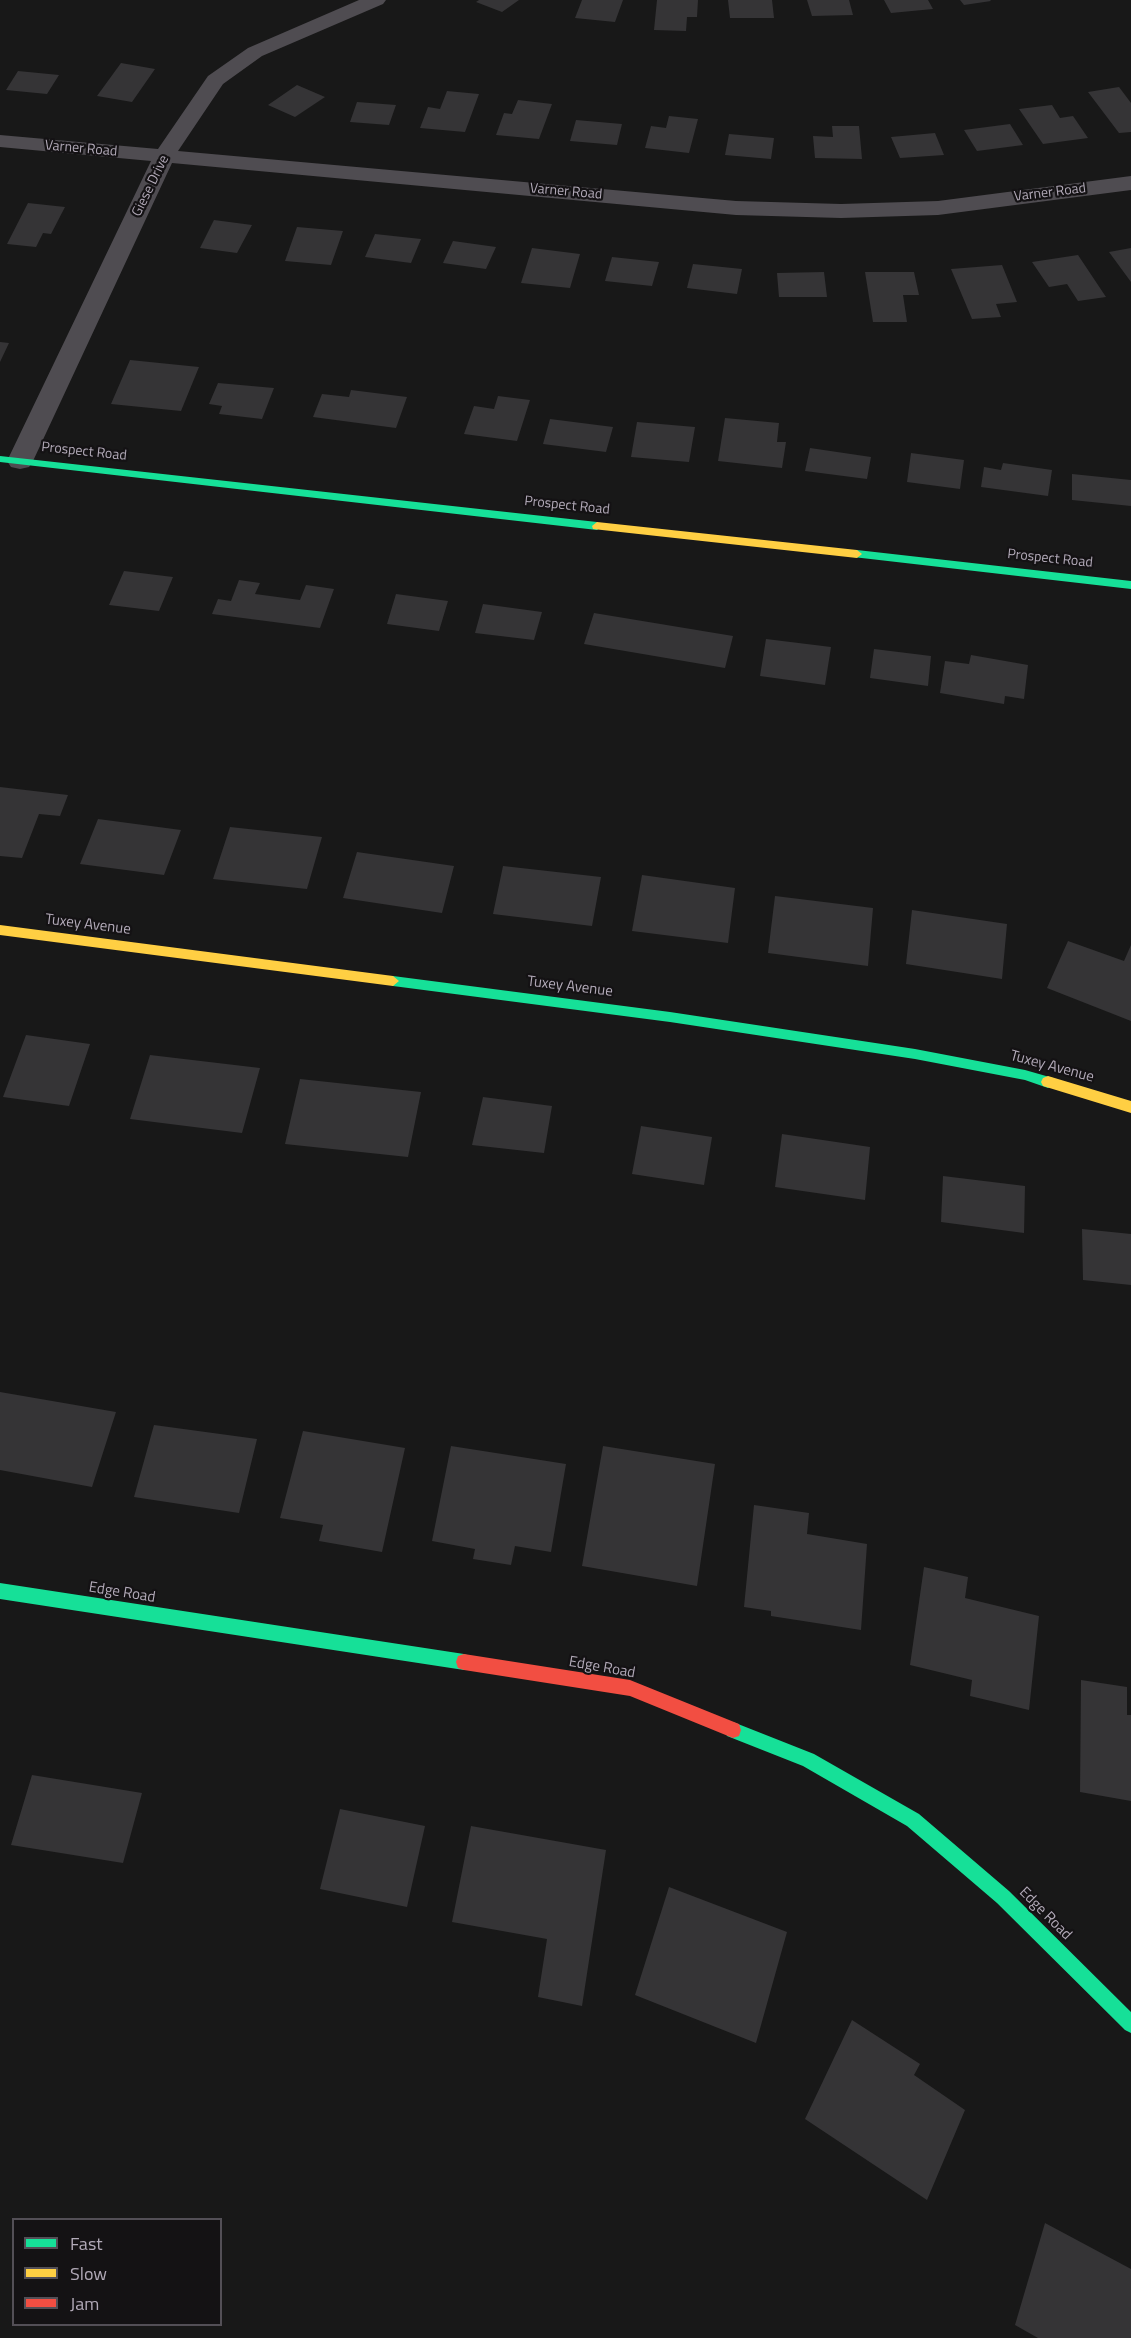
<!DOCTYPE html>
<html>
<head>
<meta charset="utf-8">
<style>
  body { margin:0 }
  #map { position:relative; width:1131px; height:2338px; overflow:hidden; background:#181818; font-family:"Titillium Web",sans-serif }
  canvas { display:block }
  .legend { position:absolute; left:12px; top:2218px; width:210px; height:108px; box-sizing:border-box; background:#141214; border:2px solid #534f56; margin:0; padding:8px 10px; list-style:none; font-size:18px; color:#b2aab8 }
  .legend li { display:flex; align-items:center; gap:12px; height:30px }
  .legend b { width:30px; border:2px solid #534f56 }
</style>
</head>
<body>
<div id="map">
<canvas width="1131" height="2338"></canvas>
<ul class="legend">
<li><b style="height:8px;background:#16e098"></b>Fast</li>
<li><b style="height:8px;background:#ffcf43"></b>Slow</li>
<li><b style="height:8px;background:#f24e42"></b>Jam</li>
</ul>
</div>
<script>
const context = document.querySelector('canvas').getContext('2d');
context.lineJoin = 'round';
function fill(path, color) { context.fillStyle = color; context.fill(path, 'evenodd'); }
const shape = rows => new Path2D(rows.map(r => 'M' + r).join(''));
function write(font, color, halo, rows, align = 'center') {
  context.font = font + ' "Titillium Web",sans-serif'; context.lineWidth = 4.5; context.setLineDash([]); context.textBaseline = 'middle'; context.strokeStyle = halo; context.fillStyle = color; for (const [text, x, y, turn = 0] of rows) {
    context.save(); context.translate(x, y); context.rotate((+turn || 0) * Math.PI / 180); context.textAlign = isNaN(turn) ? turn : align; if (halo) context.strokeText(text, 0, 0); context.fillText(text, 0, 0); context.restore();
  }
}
const building = shape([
  [479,0,519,0,502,12,476,2],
  [582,0,623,0,615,22,575,18],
  [657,0,698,0,697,17,687,17,686,31,654,30],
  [728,0,772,0,774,18,730,18],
  [807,0,849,0,853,15,812,16],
  [884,0,928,0,933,9,891,13],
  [960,0,990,0,991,1,964,5],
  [121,63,155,69,132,102,97,96],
  [18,71,59,75,47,94,6,90],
  [297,85,325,97,295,117,268,105],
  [1119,87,1131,103,1131,132,1119,133,1088,92],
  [447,91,479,94,465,132,420,128,428,107,440,109],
  [518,100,552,104,539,139,496,135,504,113,512,114],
  [357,102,396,105,389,125,350,122],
  [1052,105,1060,118,1073,116,1088,138,1043,144,1019,109],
  [669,116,698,119,689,153,645,148,651,126,666,128],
  [576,120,622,124,617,145,570,141],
  [1010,124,1023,145,977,151,964,130],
  [832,126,859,126,862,159,815,158,813,136,833,137],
  [935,133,944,155,900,158,891,137],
  [729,134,774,138,771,159,725,155],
  [28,203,65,207,51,234,43,233,36,247,7,244],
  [214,220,252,225,237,253,200,248],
  [297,227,343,231,331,265,285,261],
  [375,234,421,239,411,263,365,257],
  [453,241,496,247,486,269,443,263],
  [532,248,580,254,570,288,521,283],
  [1131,248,1131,282,1109,252],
  [1078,255,1106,297,1078,301,1067,284,1049,287,1032,262],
  [612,257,659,262,652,286,605,281],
  [693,264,742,269,737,294,687,288],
  [1002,265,1017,302,996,304,1001,317,972,319,951,269],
  [824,272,827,297,779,297,777,273],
  [865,272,914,272,919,295,903,295,907,322,873,322],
  [0,342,9,343,0,362],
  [130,360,199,367,181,411,111,404],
  [218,383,274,388,262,419,219,414,222,406,209,404],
  [351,390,407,397,396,428,313,417,322,394,349,397],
  [498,396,530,400,517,441,464,434,474,406,494,409],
  [725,418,779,423,777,442,786,442,782,468,718,461],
  [550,419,613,427,606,452,543,444],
  [637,422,695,427,689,462,631,457],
  [810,448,871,457,867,479,805,471],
  [911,453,964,460,960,489,907,482],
  [1003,463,1052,470,1048,496,981,487,984,467,1001,470],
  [1072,474,1131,480,1131,506,1072,500],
  [124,571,173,577,159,611,109,605],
  [239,580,260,583,255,594,300,600,306,585,334,589,320,628,212,614,218,599,231,601],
  [396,594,448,601,439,631,387,624],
  [483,604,542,612,534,640,475,633],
  [594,613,733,636,725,668,584,644],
  [766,639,831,647,825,685,760,676],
  [874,649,931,656,928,686,870,678],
  [971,655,1028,665,1024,699,1005,696,1004,704,940,693,945,661,969,664],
  [0,787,68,795,60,816,39,814,22,858,0,856],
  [98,819,181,830,164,875,80,864],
  [230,827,322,837,307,889,213,879],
  [357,852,454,866,442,913,343,898],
  [503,866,601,877,592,926,493,914],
  [642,875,735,888,728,943,632,931],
  [775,896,873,908,868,966,768,953],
  [912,910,1007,924,1002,979,906,964],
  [1068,941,1124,961,1131,945,1131,1021,1047,988],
  [26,1035,90,1044,69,1106,3,1097],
  [150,1055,260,1068,242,1133,130,1119],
  [300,1079,421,1092,408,1157,285,1144],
  [483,1097,552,1106,544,1153,472,1145],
  [641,1126,712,1137,704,1185,632,1174],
  [782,1134,870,1147,865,1200,775,1187],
  [943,1176,1025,1186,1024,1233,941,1222],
  [1082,1229,1131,1234,1131,1285,1083,1280],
  [0,1392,116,1412,92,1487,0,1470],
  [154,1425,257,1439,239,1513,134,1497],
  [303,1431,405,1448,382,1552,319,1541,323,1525,280,1518],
  [451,1446,566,1464,551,1552,515,1546,511,1565,473,1559,475,1549,432,1541],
  [603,1446,715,1464,697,1586,582,1566],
  [754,1505,809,1513,807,1534,867,1544,861,1630,771,1616,771,1611,744,1607],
  [924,1567,968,1577,965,1598,1039,1616,1029,1710,970,1696,972,1680,910,1665],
  [1081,1680,1127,1687,1127,1715,1131,1715,1131,1801,1080,1792],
  [32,1775,142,1793,123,1863,11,1845],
  [340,1809,425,1826,407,1907,320,1889],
  [471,1826,606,1850,582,2006,538,1997,547,1939,452,1922],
  [669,1887,787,1932,756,2043,635,1995],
  [852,2020,920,2064,914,2075,965,2110,927,2200,805,2119],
  [1045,2223,1131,2269,1131,2338,1038,2338,1015,2325]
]);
const street = shape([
  [359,0,386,0,383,4,262,56,223,84,178,151,736,201,841,204,938,201,1131,176,1131,190,938,215,841,218,736,215,172,163,33,461,29,467,20,469,11,467,7,461,151,161,0,147,0,135,158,149,208,76,248,48,359,0]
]);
const fast = shape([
  [0,456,597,522,602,526,597,530,0,462,0,456],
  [857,550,1131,581,1131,589,853,557,852,554,857,550],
  [393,976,670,1012,915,1049,1025,1070,1053,1078,1055,1082,1053,1086,1048,1088,1025,1080,915,1059,670,1022,393,986,387,981,393,976],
  [0,1583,464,1654,470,1656,472,1662,470,1668,464,1670,0,1599,0,1583],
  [733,1722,814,1754,919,1814,1009,1891,1131,2012,1131,2033,1125,2030,997,1903,907,1826,803,1766,727,1736,725,1730,727,1724,733,1722]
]);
const slow = shape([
  [597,522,857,550,862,554,857,558,593,529,592,526,597,522],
  [0,925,393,976,399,981,393,986,0,935,0,925],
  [1048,1076,1131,1101,1131,1113,1043,1086,1041,1082,1043,1078,1048,1076]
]);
const jam = shape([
  [464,1654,630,1680,739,1724,741,1730,739,1736,733,1738,630,1696,464,1670,458,1668,456,1662,458,1656,464,1654]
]);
const farStreetnames = [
  ["Varner Road",81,149,5],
  ["Giese Drive",151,186,-64],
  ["Varner Road",566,192,5],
  ["Varner Road",1050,193,-7],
  ["Prospect Road",84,452,6],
  ["Prospect Road",567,506,6],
  ["Prospect Road",1050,559,6]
];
const streetNames = [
  ["Tuxey Avenue",88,925,7],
  ["Tuxey Avenue",570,987,7],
  ["Tuxey Avenue",1052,1067,15],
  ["Edge Road",122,1593,9],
  ["Edge Road",602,1668,10],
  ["Edge Road",1045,1914,45]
];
fill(building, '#353436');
fill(street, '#4f4c51');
fill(fast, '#16e098');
fill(slow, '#ffcf43');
fill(jam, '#f24e42');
write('14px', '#b2aab8', '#141214', farStreetnames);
write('15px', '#b2aab8', '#141214', streetNames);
</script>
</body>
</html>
